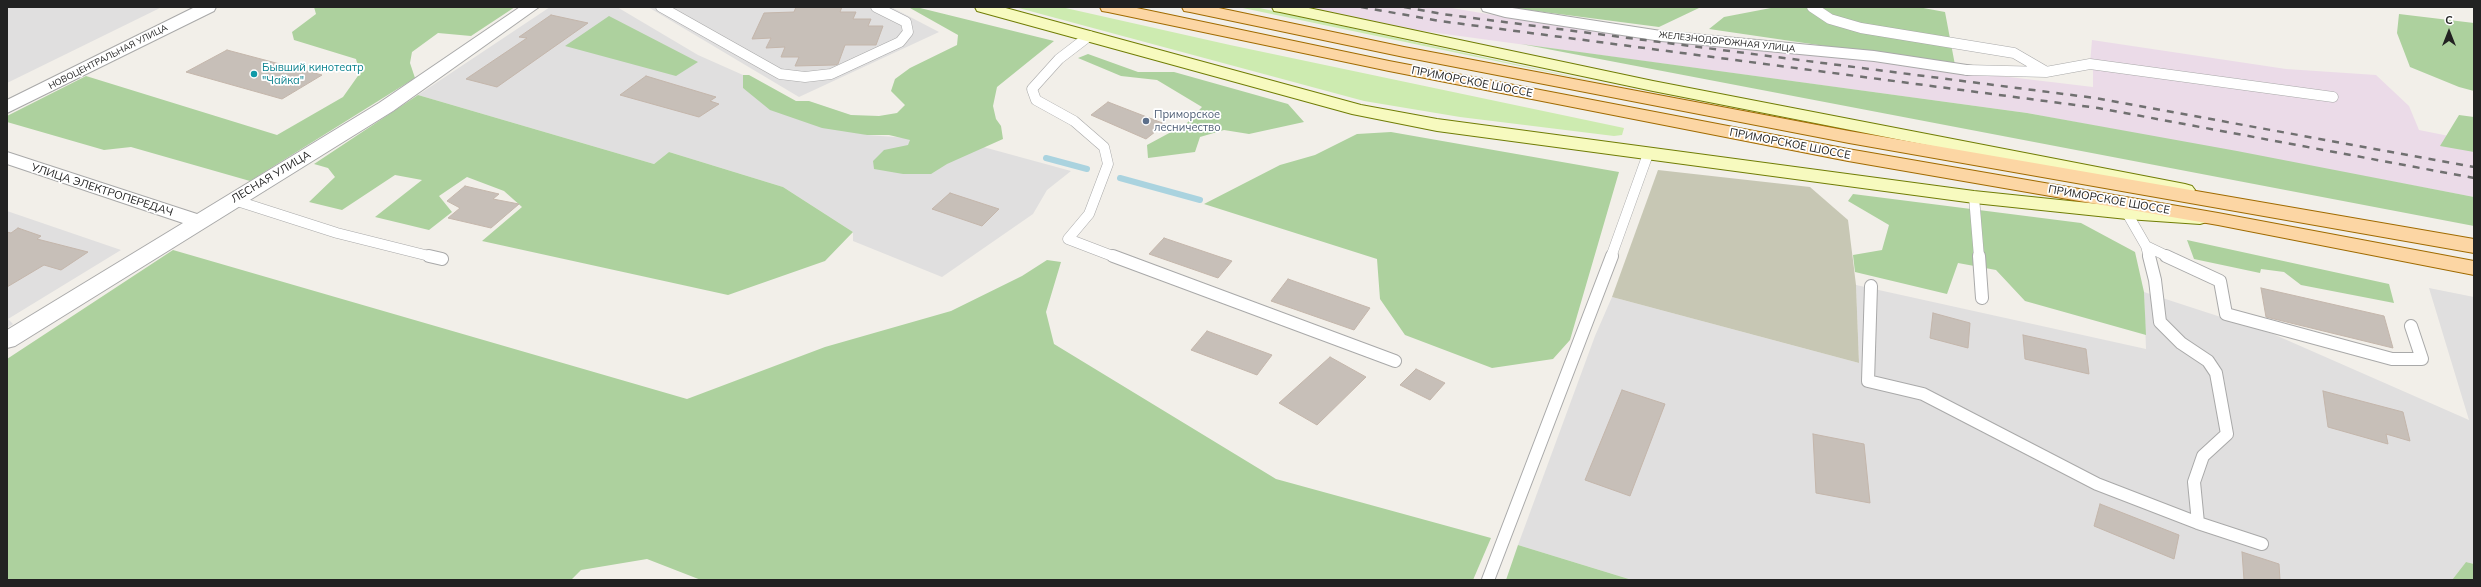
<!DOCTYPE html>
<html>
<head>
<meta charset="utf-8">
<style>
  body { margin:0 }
  #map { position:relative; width:2481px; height:587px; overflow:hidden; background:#f2efe9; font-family:Mulish,sans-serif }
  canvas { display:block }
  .frame { position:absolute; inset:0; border:8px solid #222; pointer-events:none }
  .north { position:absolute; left:2429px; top:12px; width:40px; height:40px; -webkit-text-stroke:3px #fff; paint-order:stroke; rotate:0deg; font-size:11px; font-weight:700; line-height:16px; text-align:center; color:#222 }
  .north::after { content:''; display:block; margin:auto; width:14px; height:18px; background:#222; clip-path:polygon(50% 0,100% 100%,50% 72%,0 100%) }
</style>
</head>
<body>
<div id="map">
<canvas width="2481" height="587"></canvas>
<div class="frame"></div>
<div class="north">С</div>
</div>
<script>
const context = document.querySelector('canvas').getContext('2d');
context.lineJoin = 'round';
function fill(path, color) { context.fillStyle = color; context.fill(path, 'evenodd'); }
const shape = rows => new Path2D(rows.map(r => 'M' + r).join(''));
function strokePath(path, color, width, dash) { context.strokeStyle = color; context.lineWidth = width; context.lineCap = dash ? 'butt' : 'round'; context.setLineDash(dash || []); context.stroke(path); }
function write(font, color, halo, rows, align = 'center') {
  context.font = font + ' Mulish,sans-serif'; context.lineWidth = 3.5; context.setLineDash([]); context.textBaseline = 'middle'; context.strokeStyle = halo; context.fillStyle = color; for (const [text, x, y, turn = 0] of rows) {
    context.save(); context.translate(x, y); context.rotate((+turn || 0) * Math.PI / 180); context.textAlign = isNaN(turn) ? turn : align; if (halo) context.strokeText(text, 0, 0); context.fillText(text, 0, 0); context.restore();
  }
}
const residential = shape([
  [7,7,162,7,7,83],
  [550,7,617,7,698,55,743,75,743,88,867,135,965,142,1071,171,1047,190,1033,214,942,277,853,241,853,232,783,187,669,152,654,164,418,95],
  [648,7,891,7,939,32,799,97],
  [7,211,121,250,8,319,13,324,7,328],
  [1856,285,2146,349,2144,292,2273,334,2469,420,2429,288,2474,297,2474,564,2466,562,2452,580,1632,580,1518,545,1595,336,1612,297,1859,363]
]);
const industrial = shape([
  [1305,7,1446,7,1505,17,2093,87,2093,71,2090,64,2092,40,2286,69,2376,75,2409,106,2419,130,2474,141,2474,197,2027,113,1408,29]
]);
const construction = shape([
  [1658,170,1810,187,1848,220,1856,285,1859,363,1612,297]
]);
const grass = shape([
  [1015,7,1061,7,1230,45,1624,128,1622,135,1614,136,1460,117,1364,101],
  [1238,7,1255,7,1620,87]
]);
const forest = shape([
  [314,7,515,7,471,36,438,33,412,52,410,63,415,78,250,181,131,147,104,150,7,122,7,116,86,76,277,135,343,97,360,73,356,59,294,40,292,32,316,14],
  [916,7,1054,41,997,87,993,106,996,119,1001,126,1003,139,947,164,931,174,903,174,874,169,873,161,884,150,908,145,910,140,889,135,867,135,822,128,770,110,743,88,743,75,749,75,796,101,809,101,851,115,879,116,897,113,905,105,891,91,895,79,910,68,957,45,958,35,910,8],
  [1505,7,1705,7,1699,8,1659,27],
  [1776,7,1918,7,1945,12,1955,65,1709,29,1724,17],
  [2399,14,2474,23,2474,91,2459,87,2410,67,2397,33],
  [609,16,698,62,676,76,565,46],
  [1521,44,2027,113,2237,151,2474,197,2474,226],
  [1088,54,1138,72,1174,72,1288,104,1304,122,1249,134,1224,130,1200,137,1195,152,1148,158,1147,145,1186,124,1202,107,1157,80,1121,76,1078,58],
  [418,95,654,164,669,152,783,187,853,232,825,261,728,295,482,241,522,207,504,191,467,177,439,196,452,212,429,230,375,217,422,180,395,175,342,210,309,202,335,177,328,168,314,164],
  [2459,115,2474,117,2474,152,2440,146],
  [1391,132,1619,172,1570,340,1553,359,1492,368,1405,335,1380,299,1377,259,1204,204,1280,165,1315,155,1357,134],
  [1853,194,2081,223,2135,252,2144,292,2146,335,2025,301,1996,270,1958,263,1947,294,1855,272,1853,255,1882,250,1889,225,1848,201],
  [2187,240,2389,284,2394,303,2301,285,2284,272,2261,269,2260,273,2194,259],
  [173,250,687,399,825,347,951,311,1022,276,1047,260,1061,262,1046,312,1054,344,1276,479,1491,538,1473,580,701,580,647,559,581,570,571,580,7,580,7,359],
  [1518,545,1632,580,1506,580],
  [2466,562,2474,564,2474,580,2452,580]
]);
const stream = shape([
  [1046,158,1087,169],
  [1120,178,1200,200]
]);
const building = shape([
  [796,7,842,7,840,12,856,12,853,19,871,19,868,26,883,26,876,45,845,45,838,64,835,65,795,66,799,57,781,57,785,47,766,48,771,38,752,39,764,13,794,12,796,7],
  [551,15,588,23,497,87,466,79,527,38,519,37,551,15],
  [227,50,276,63,322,75,282,99,186,72,227,50],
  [646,76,716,97,710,101,719,104,699,117,620,95,646,76],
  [1108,102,1165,124,1146,139,1091,115,1108,102],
  [465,186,499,194,493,199,519,204,491,228,448,218,460,208,447,201,465,186],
  [950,193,999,209,982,226,932,209,950,193],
  [18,228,41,236,37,239,88,252,61,270,44,265,7,287,7,232,11,233,18,228],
  [1164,238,1232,261,1218,278,1149,254,1164,238],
  [1288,279,1370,308,1354,330,1271,301,1288,279],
  [2261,288,2384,316,2393,348,2266,317,2261,288],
  [1933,313,1970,323,1968,348,1930,338,1933,313],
  [1207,331,1272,355,1257,375,1191,350,1207,331],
  [2023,335,2086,349,2089,374,2025,359,2023,335],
  [1330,357,1366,377,1317,425,1279,403,1330,357],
  [1416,369,1445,383,1430,400,1400,385,1416,369],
  [1622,390,1665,404,1630,496,1585,480,1622,390],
  [2323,391,2403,412,2410,441,2386,434,2388,444,2328,427,2323,391],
  [1813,434,1864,444,1870,503,1816,493,1813,434],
  [2100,504,2179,535,2174,559,2094,526,2100,504],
  [2242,552,2279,564,2280,580,2244,580,2242,552]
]);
const laneFar1 = shape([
  [661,7,780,74,805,77,831,74,900,42,908,32,906,22,876,7],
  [1812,7,1830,19,1861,28,2014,53,2045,71],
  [1089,36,1059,59,1032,89,1036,100,1074,121,1104,147,1108,164,1089,214,1068,239,1115,257],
  [1967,70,2046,72,2090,64,2333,97],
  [1974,197,1979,257],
  [234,200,337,233,433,257],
  [2127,213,2146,246,2169,257],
  [2146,246,2149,257],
  [1611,257,1648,154]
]);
const lane = shape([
  [429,256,442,259],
  [1113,256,1395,361],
  [1979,256,1982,298],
  [2149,256,2155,280,2160,322,2181,343,2208,361,2216,373,2227,434,2203,456,2194,482,2198,523],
  [2166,256,2220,281,2226,314,2392,359,2422,359,2411,326],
  [1871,286,1868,381,1923,394,2097,484,2198,523,2262,544],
  [1488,580,1612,256]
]);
const street = shape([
  [195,7,216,7,214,11,7,113,7,100,195,7],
  [520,7,539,7,393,111,15,346,7,348,7,330,183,223,7,164,7,152,197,214,379,103,520,7],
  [1481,7,1506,7,1661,31,1874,51,1967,65,1973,66,1976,70,1973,74,1967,75,1874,61,1661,41,1505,17,1483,11,1481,7]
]);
const secondary = shape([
  [975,7,1002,7,1361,105,1437,119,1974,191,2127,207,2200,212,2207,214,2210,218,2207,222,2200,224,2127,219,1974,203,1437,131,1352,114,977,11,975,7],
  [1272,7,1304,7,1653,81,2185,184,2192,186,2195,190,2192,194,2185,196,1653,91,1280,12,1274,11,1272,7]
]);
const primary = shape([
  [1100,7,1132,7,1389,61,1848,149,2218,213,2474,261,2474,275,2218,225,1848,161,1389,71,1108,12,1102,11,1100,7],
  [1182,7,1214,7,1404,47,1849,131,2474,239,2474,253,1849,143,1404,57,1190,12,1184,11,1182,7]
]);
const rail = shape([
  [1361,7,1440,21,2098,108,2474,178],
  [1404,7,1442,14,2095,98,2474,167]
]);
const markers = [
  [254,74,4,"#0f9aa8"],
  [1146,121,4,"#5c6f8a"]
];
const farStreetnames = [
  ["ЖЕЛЕЗНОДОРОЖНАЯ УЛИЦА",1727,42,6],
  ["НОВОЦЕНТРАЛЬНАЯ УЛИЦА",108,57,-27]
];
const cultureNames = [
  ["Бывший кинотеатр",262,68],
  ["\"Чайка\"",262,81]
];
const streetNames = [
  ["ПРИМОРСКОЕ ШОССЕ",1472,82,11],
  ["ПРИМОРСКОЕ ШОССЕ",1790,144,11],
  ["ЛЕСНАЯ УЛИЦА",271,177,-31],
  ["УЛИЦА ЭЛЕКТРОПЕРЕДАЧ",102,190,18],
  ["ПРИМОРСКОЕ ШОССЕ",2109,200,10]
];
const serviceNames = [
  ["Приморское",1154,115],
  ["лесничество",1154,128]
];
fill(residential, '#e0dfdf');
fill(industrial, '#ebdbe8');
fill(construction, '#c7c7b4');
fill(grass, '#cdebb0');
fill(forest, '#add19e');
strokePath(stream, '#aad3df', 6);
fill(building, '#c7bfb8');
strokePath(building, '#c4b6ab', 1);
strokePath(laneFar1, '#a9a9a9', 11);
strokePath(lane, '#a9a9a9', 14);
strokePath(street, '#a9a9a9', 2);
strokePath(secondary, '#707d05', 2);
strokePath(primary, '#a06b00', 2);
strokePath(laneFar1, '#fff', 10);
strokePath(lane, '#fff', 12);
fill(street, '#fff');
fill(secondary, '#f7fabf');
fill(primary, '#fcd6a4');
strokePath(rail, '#707070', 2.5, [7, 7]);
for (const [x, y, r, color] of markers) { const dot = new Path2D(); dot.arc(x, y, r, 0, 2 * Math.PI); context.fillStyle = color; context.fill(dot); strokePath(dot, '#fff', 1.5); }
write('9px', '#222', '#fff', farStreetnames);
write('11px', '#0d838f', '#fff', cultureNames, 'left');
write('11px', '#222', '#fff', streetNames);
write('11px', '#4e5e75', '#fff', serviceNames, 'left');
</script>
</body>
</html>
